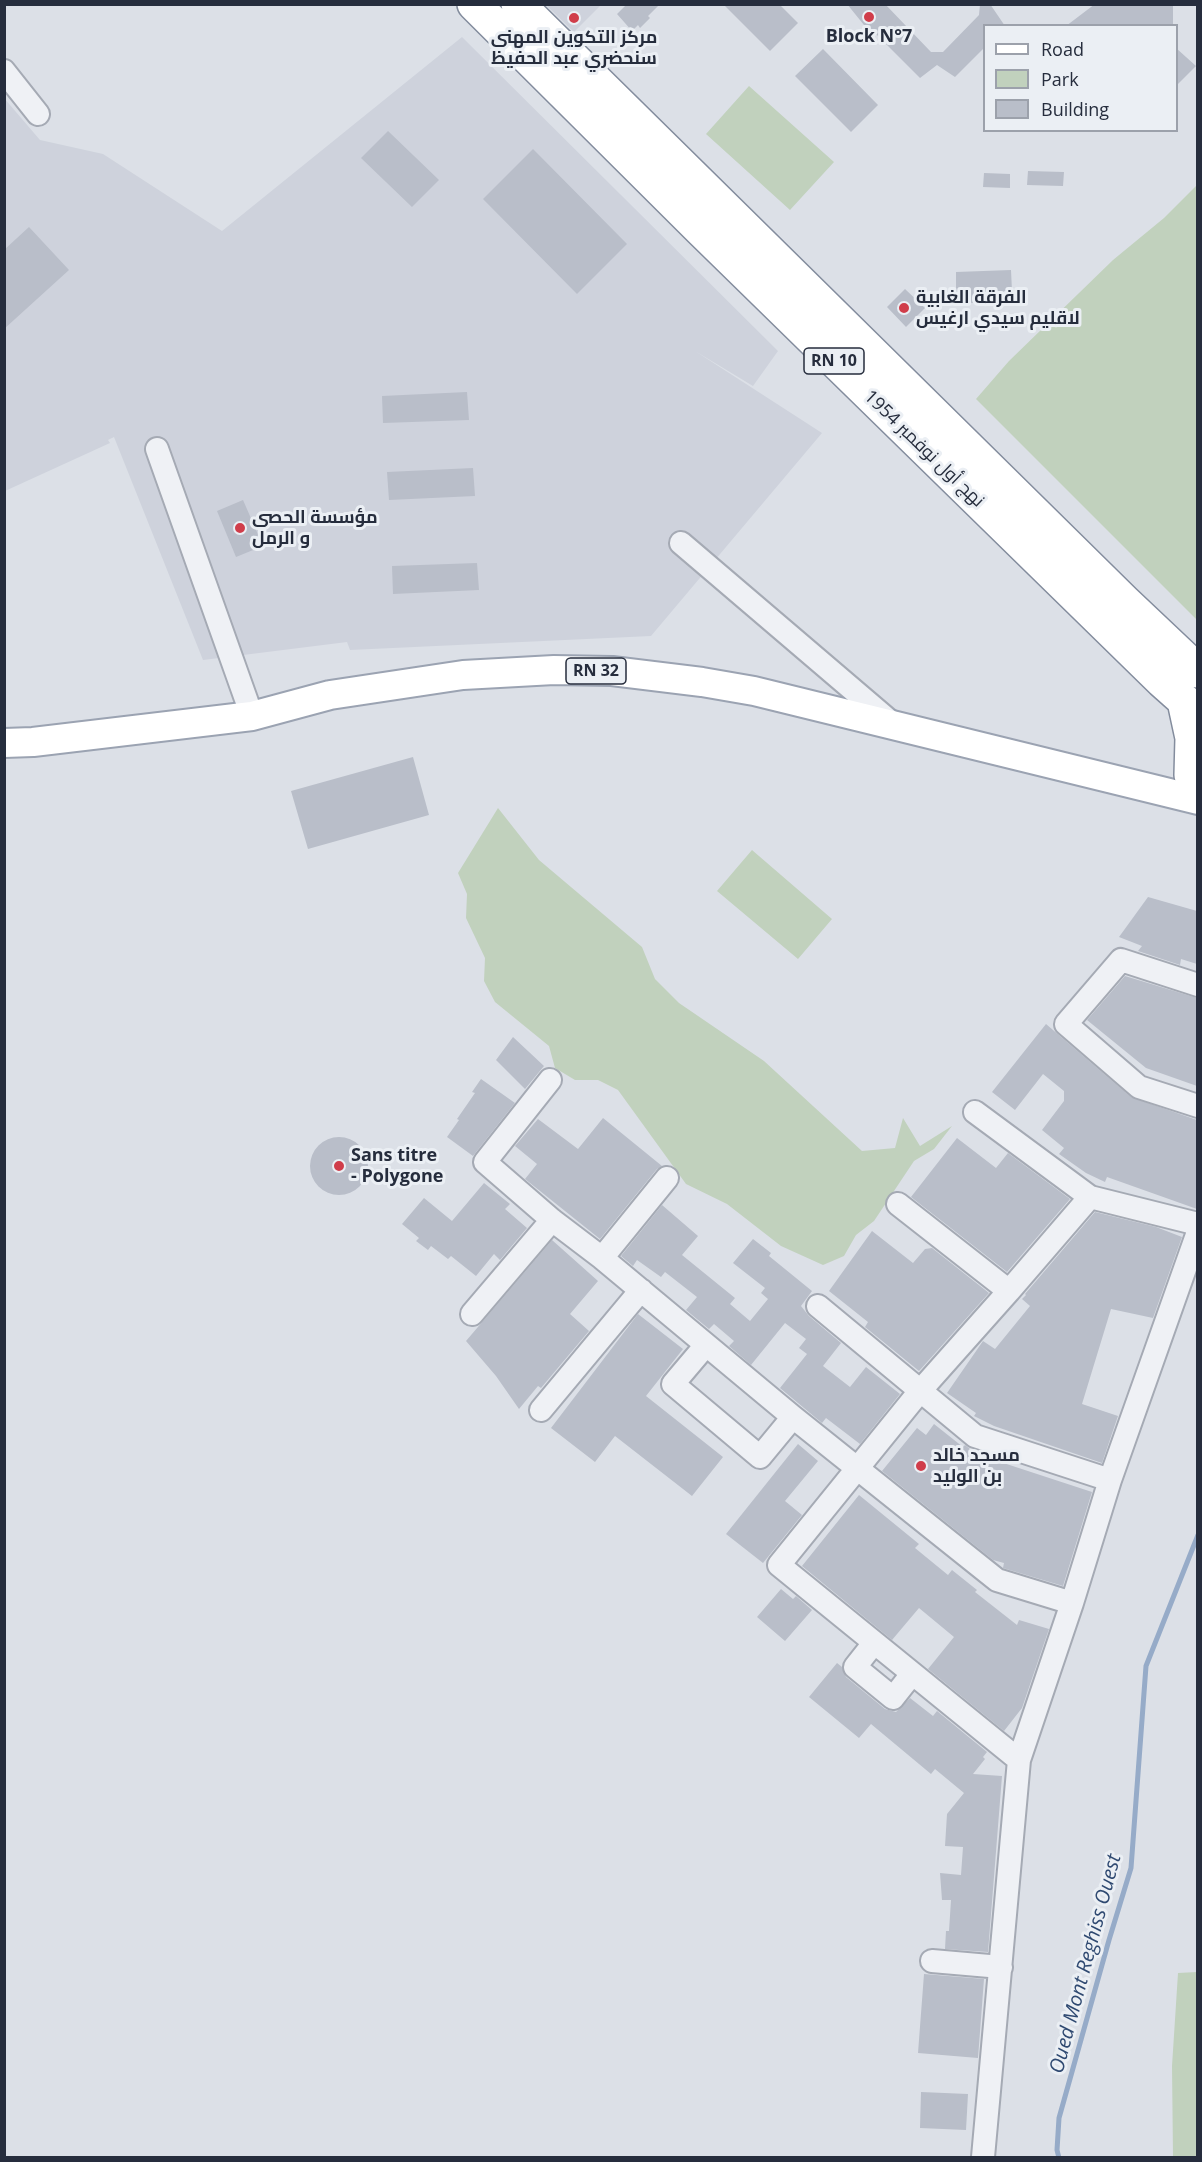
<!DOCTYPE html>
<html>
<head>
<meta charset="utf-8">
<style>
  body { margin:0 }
  #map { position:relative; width:1202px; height:2162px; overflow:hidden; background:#dce0e7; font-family:"Open Sans",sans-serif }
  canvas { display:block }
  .frame { position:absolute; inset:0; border:6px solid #262d3d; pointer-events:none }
  .legend { position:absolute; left:983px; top:24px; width:195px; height:108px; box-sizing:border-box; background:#ebeff4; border:2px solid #9ca1ab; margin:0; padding:8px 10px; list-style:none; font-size:18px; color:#262d3d }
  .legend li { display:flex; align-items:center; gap:12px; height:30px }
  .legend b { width:30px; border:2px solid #9ca1ab }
</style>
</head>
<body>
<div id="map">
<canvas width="1202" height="2162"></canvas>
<div class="frame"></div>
<ul class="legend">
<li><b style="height:8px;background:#fff"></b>Road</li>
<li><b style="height:16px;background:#c1d1bd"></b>Park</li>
<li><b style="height:16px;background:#b9bec9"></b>Building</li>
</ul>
</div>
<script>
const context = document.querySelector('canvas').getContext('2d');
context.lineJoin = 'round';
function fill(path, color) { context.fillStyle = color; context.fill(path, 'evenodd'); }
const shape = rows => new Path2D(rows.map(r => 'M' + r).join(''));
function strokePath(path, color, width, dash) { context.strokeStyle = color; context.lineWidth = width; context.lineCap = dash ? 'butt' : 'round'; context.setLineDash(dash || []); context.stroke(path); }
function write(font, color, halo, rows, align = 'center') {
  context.font = font + ' "Open Sans",Cairo,sans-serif'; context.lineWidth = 6; context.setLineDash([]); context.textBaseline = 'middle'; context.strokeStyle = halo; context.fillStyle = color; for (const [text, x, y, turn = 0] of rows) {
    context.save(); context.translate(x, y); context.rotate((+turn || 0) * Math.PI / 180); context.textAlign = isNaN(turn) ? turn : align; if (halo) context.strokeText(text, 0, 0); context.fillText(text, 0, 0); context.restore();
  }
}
const built = shape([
  [546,5,601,5,574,32],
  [462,37,778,351,753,386,695,351,822,433,651,636,350,650,347,642,203,660,114,437,108,440,110,443,5,491,4,98,40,140,103,154,222,231]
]);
const green = shape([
  [749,86,834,162,790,210,706,134],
  [1197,185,1197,620,976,399,1009,361,1113,260,1164,218],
  [498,808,539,860,642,947,655,979,679,1003,764,1061,862,1151,895,1148,903,1118,920,1146,952,1126,934,1149,914,1161,874,1221,856,1235,844,1256,823,1265,781,1246,727,1204,686,1184,618,1090,598,1080,575,1080,555,1068,549,1046,495,1002,484,981,485,958,466,918,467,894,458,873],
  [752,850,832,919,798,959,717,891],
  [1197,1972,1197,2157,1173,2157,1172,2066,1178,1973]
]);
const stream = shape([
  [1059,2158,1057,2150,1059,2118,1109,1940,1131,1868,1146,1666,1198,1535]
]);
const building = shape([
  [627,4,660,4,648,16,650,18,640,28,638,25,632,31,617,14],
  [723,4,779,4,798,23,770,51],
  [847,4,885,4,931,52,943,52,979,15,980,4,990,4,1005,26,984,26,984,48,955,77,937,65,920,78,870,28,868,30],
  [1095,4,1173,4,1173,26,1066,26],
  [1176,48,1196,66,1176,86],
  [823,49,878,105,851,132,795,76],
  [388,131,439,180,412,207,361,158],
  [533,149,627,244,577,294,483,199],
  [1028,171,1064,172,1063,186,1027,185],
  [984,173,1010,174,1010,188,983,187],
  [29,227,69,270,4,329,4,250],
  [1011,270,1012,291,1004,291,1005,302,967,303,966,292,956,292,956,272],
  [905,289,925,308,906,327,887,307],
  [467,392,469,420,383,423,382,396],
  [473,468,475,496,389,500,387,472],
  [243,500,263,546,236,557,217,511],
  [477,563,479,590,393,594,392,566],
  [413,757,429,815,308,849,291,791],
  [1148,897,1197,911,1197,964,1181,959,1180,965,1138,951,1142,946,1119,937],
  [1125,976,1197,998,1197,1086,1146,1068,1087,1020],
  [1046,1024,1131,1097,1197,1120,1197,1209,1107,1177,1105,1182,1086,1173,1059,1154,1064,1148,1042,1130,1064,1101,1064,1091,1043,1074,1015,1110,992,1092],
  [513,1037,544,1066,525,1089,496,1060],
  [481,1079,515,1103,473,1156,447,1137,459,1120,457,1119,475,1093,472,1092],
  [603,1118,662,1166,657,1169,600,1239,525,1179,537,1164,515,1146,538,1119,578,1149],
  '310 1166a29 29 0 1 1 58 0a29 29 0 1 1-58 0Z',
  [957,1138,996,1168,1008,1153,1070,1199,1007,1272,911,1197],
  [484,1183,510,1204,505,1209,527,1228,500,1260,494,1254,476,1276,451,1256,448,1259,431,1246,428,1250,416,1241,419,1238,402,1224,424,1198,452,1221],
  [662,1205,698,1236,682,1255,735,1298,730,1304,750,1321,768,1299,761,1293,765,1288,733,1263,753,1239,771,1253,769,1256,812,1291,801,1306,809,1316,841,1343,823,1366,850,1387,866,1367,900,1394,860,1444,826,1418,822,1423,780,1388,807,1354,799,1348,806,1339,785,1323,751,1365,729,1346,734,1341,714,1324,709,1329,686,1310,697,1297,665,1272,661,1277,637,1260,633,1266,621,1256],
  [1095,1212,1156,1227,1182,1237,1153,1318,1111,1309,1082,1404,1118,1416,1102,1463,994,1426,974,1416,976,1413,947,1393,983,1341,995,1349,1030,1306,1022,1299,1026,1295,1025,1294],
  [872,1231,913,1263,925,1249,932,1248,989,1293,919,1371,865,1327,868,1322,829,1291],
  [552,1240,598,1281,570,1314,589,1331,541,1388,538,1386,519,1409,496,1376,466,1341],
  [638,1314,683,1349,646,1396,723,1457,692,1496,615,1436,595,1462,551,1428],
  [934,1424,963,1447,965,1445,976,1454,1092,1492,1063,1586,1003,1568,1004,1563,993,1560,882,1471,917,1428,926,1435],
  [798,1444,818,1461,785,1501,802,1515,763,1563,726,1534],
  [859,1495,919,1544,915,1548,948,1575,952,1570,977,1590,975,1592,1017,1625,1019,1620,1049,1629,1022,1708,1004,1731,928,1669,954,1637,919,1608,892,1640,802,1566],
  [781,1589,793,1599,796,1596,812,1610,785,1641,757,1617],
  [837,1663,842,1667,846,1677,885,1709,896,1712,910,1698,933,1716,937,1711,987,1752,983,1757,985,1759,973,1774,1002,1776,988,1952,945,1949,946,1931,949,1931,951,1900,942,1900,940,1873,961,1875,963,1847,945,1846,947,1814,964,1793,935,1769,931,1774,871,1724,859,1738,809,1697],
  [924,1974,984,1979,978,2058,918,2053],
  [921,2092,968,2094,966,2130,920,2128]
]);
const minor = shape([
  [4,71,38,114],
  [157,449,252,716],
  [681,543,893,724],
  [1198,985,1121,960,1066,1024,1139,1087,1198,1106],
  [550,1080,485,1162,552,1220,602,1258,793,1417,997,1580,1072,1603],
  [975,1112,1090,1197],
  [898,1204,1009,1291,1090,1197,1198,1224],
  [602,1258,667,1178],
  [1009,1291,920,1391,779,1565,1019,1760],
  [818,1306,975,1436,1110,1480],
  [472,1314,552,1220],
  [706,1345,673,1384,760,1457,793,1417],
  [541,1410,641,1290],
  [874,1643,855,1667,893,1698,912,1674],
  [932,1961,1001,1967],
  [983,2157,1019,1760,1072,1603,1110,1480,1198,1232]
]);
const major = shape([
  [4,743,33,742,252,716,330,695,463,675,554,670,612,671,702,682,754,691,1198,800]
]);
const highway = shape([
  [474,4,700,229,1162,681,1198,713],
  [518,4,1124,601,1198,671],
  [1184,701,1192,738,1191,775]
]);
const markers = [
  [869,17,6,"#d03d4a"],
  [574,18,6,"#d03d4a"],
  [904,308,6,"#d03d4a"],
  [240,528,6,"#d03d4a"],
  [339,1166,6,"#d03d4a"],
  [921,1466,6,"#d03d4a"]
];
const shields = [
  [834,361,60],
  [596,671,60]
];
const shieldNames = [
  ["RN 10",834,361],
  ["RN 32",596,671]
];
const poiNames = [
  ["Block N°7",869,37,"center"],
  ["مركز التكوين المهني",574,38,"center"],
  ["سنحضري عبد الحفيظ",574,59,"center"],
  ["الفرقة الغابية",916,298],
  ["لاقليم سيدي ارغيس",916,319],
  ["مؤسسة الحصى",252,518],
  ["و الرمل",252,539],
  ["Sans titre",351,1156],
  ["- Polygone",351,1177],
  ["مسجد خالد",933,1456],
  ["بن الوليد",933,1477]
];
const streetNames = [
  ["نهج أول نوفمبر 1954",924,449,44]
];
const waterNames = [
  ["Oued Mont Reghiss Ouest",1086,1964,-75]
];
fill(built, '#ced2dc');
fill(green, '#c1d1bd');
strokePath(stream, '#96abc8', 5);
fill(building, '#b9bec9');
strokePath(minor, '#a5aab4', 26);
strokePath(major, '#9ba3b2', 32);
strokePath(highway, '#838c9d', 36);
strokePath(minor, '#eff1f5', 22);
strokePath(major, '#fff', 28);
strokePath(highway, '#fff', 33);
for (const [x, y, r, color] of markers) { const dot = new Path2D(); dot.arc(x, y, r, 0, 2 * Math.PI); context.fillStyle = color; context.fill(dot); strokePath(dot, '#ebeff4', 2); }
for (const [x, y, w] of shields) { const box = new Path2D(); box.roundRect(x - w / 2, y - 13, w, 26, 4.5); context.fillStyle = '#ebeff4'; context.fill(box); strokePath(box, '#262d3d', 1.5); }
write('bold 16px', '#262d3d', null, shieldNames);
write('bold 18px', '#262d3d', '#ebeff4', poiNames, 'left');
write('18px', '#262d3d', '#ebeff4', streetNames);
write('italic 20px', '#2f4971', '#ebeff4', waterNames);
</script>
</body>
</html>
